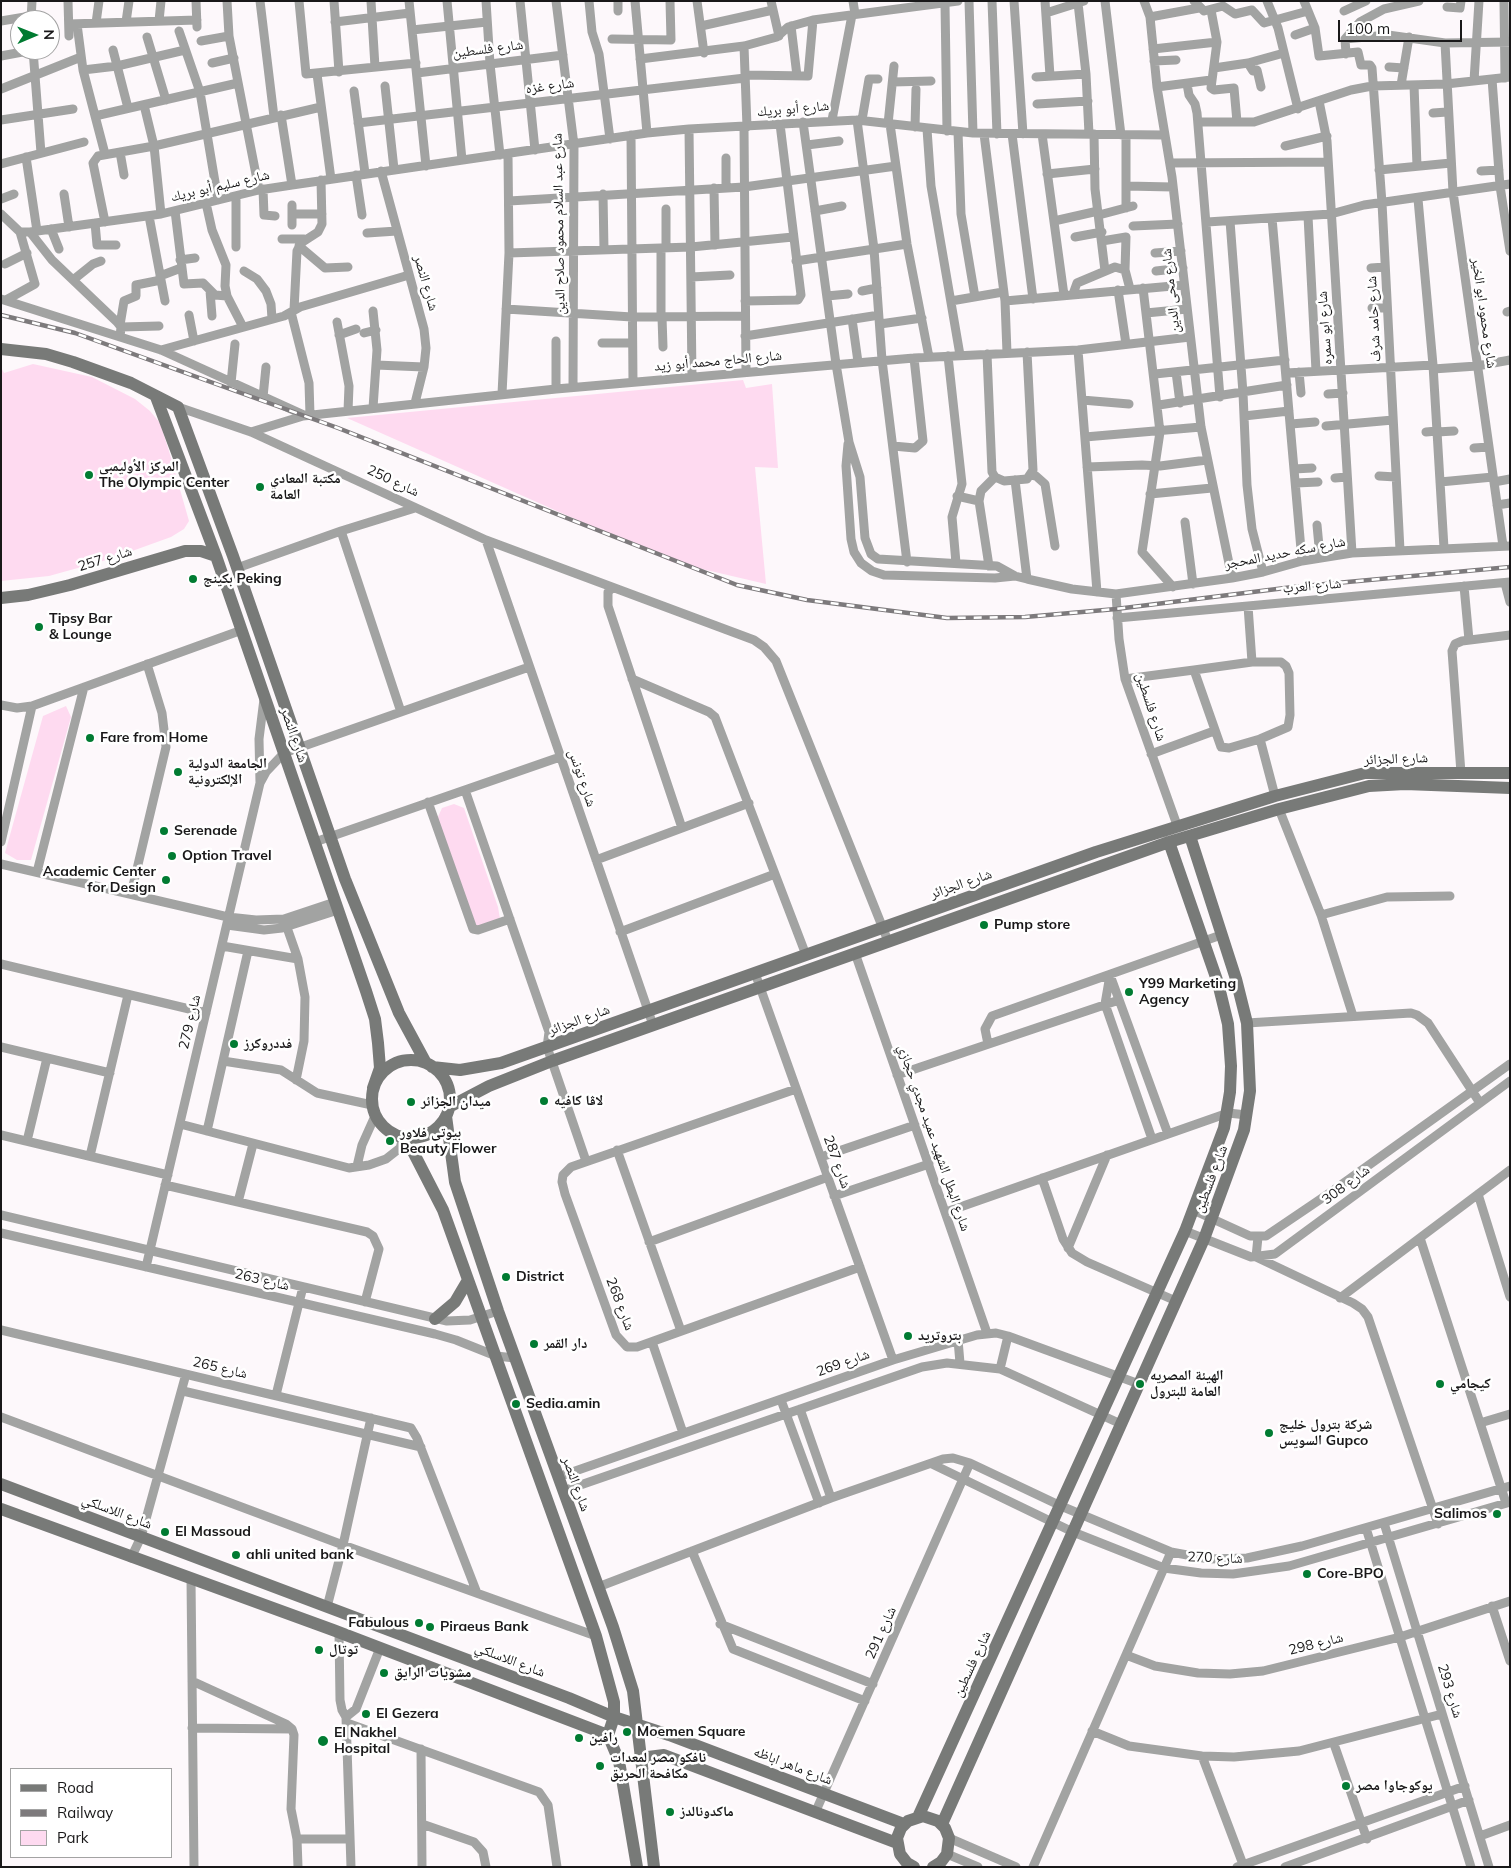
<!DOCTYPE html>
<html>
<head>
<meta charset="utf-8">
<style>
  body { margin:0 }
  #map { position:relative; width:1511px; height:1868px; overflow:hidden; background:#fdf8fb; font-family:Mulish,sans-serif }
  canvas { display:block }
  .frame { position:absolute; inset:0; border:2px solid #191819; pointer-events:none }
  .legend { position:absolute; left:10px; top:1768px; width:162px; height:90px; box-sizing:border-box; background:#fff; border:1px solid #a3a3a3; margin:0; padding:6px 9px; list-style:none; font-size:15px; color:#191819 }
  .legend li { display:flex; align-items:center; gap:10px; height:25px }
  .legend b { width:25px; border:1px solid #a3a3a3 }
  .north { position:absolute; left:10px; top:10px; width:50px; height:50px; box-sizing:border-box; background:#fff; border:1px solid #a3a3a3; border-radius:50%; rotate:89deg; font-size:14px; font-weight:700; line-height:20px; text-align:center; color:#191819 }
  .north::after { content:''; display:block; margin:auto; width:18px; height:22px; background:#017b32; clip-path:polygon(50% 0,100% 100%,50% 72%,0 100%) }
  .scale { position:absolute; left:1338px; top:20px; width:124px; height:22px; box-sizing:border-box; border:2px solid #191819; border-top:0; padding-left:6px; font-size:15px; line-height:18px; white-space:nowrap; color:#191819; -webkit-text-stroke:4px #fff; paint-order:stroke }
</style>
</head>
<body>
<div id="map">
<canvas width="1511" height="1868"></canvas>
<div class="frame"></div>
<ul class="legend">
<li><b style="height:6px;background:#787a78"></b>Road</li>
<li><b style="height:6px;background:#7d7a7c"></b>Railway</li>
<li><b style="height:14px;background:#fedaf0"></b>Park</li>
</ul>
<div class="north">N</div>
<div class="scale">100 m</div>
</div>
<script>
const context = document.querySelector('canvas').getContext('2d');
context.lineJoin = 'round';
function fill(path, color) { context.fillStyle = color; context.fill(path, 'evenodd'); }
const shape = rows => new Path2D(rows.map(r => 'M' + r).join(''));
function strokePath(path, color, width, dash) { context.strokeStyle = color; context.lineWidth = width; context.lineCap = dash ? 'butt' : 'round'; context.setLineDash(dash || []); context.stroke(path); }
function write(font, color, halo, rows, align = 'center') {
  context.font = font + ' Mulish,"Noto Naskh Arabic",sans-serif'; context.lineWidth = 5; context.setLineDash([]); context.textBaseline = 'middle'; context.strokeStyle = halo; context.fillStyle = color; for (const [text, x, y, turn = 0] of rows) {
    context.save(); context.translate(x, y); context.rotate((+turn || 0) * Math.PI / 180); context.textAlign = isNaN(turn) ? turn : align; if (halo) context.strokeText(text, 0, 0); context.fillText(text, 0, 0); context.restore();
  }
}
const green = shape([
  [33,364,92,377,135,399,150,411,160,423,169,451,189,521,184,529,171,537,110,559,49,576,1,581,1,367,4,373],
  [743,380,746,388,772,384,778,468,755,467,766,584,672,562,347,418],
  [66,706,71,717,31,860,17,860,5,853,43,716],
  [454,804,464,808,498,907,500,919,477,928,437,819,442,808]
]);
const street = shape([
  [68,1,69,36],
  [196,1,197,27],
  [227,1,229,36,259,190],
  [260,1,274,117],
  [299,1,306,74,416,63],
  [334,1,339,72],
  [371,1,375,67],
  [409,1,426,166],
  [447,1,462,160],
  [486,1,490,64,500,155],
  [520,1,535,150],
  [556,1,574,145,573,387],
  [589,1,592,32,599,54,610,139],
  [635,1,647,133],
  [697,1,704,53],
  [771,1,779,36],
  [853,1,855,14],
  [969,1,973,133],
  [992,1,997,134],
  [1014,1,1023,134],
  [1045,1,1050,76],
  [1105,1,1121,135],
  [1144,1,1150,17,1157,87,1172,177,1201,427,1232,578],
  [1194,1,1204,11,1223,6,1235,14,1252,10,1264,23,1308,11],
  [1267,1,1278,28,1298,109],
  [1304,1,1315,28,1319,56,1358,52,1361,65,1370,65,1372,68,1382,203,1400,550],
  [1504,1,1505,78],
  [1078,3,1086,74,1089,134],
  [945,4,947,131],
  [1447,7,1460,8,1461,1],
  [1211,10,1217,42,1211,88,1214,90,1234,88,1237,122],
  [618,11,618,1],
  [1344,11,1366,1],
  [1046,13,1084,1],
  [1150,17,1199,8],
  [31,20,32,1],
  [1,21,31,16],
  [159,21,161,1],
  [126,22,129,1],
  [335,22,410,13],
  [96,23,99,1],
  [69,24,197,20],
  [77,24,83,70,105,154],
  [701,26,773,10],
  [791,26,797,76],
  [412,30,487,22],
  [179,31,200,92,218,200],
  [1295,35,1315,28],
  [147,37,166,100],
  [612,39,671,40,670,1],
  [1345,39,1388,35,1445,43,1510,42],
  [201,41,229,36],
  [1445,43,1453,192,1503,546],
  [744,46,747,127],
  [1153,49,1217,42],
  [33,50,41,153],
  [113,50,128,108],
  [1346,54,1345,39,1360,22,1384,9,1419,1],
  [1,56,33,50],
  [640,59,744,46,777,37,788,27,813,20,958,1],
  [1154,61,1176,60],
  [212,63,234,58],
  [1248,63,1253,71,1257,70,1261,87],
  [1389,67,1404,68],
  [1214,68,1248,63,1284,53],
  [83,70,117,66,185,50],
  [417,73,563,55],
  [317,74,331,179],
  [745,75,808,76,813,20],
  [1036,77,1086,74],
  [1492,79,1500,186,1510,251],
  [1474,81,1479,1],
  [893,82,931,81],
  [1187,84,1189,95,1195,104,1197,113,1220,397],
  [1401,85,1409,37],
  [1414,85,1417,166],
  [385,86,394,169],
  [1157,87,1211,80],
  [1,89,81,57],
  [354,91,365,173],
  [1319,101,1327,141,1352,553],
  [1037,104,1088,101],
  [144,105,154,146,161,214],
  [1433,113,1447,112],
  [281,115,292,185],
  [95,116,238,83],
  [1,120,73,109],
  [832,120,852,15],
  [857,120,874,249,882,360,907,562],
  [862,120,869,79,878,79],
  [803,122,836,364,849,442,860,477,865,538,871,554,878,559,997,566,1015,576,1027,579,1072,589,1116,594,1232,578,1263,572,1302,561,1352,553,1510,546],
  [1198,122,1254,122,1351,90,1372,86,1446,84,1510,77],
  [358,123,745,78],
  [888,124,894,66],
  [890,124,907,244,929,357],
  [744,127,746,372],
  [915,127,916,89],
  [689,129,692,377],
  [927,129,931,186,960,355],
  [958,132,961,214,975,297],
  [984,134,1005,301,1007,353],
  [1012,134,1033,299],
  [1042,134,1064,295],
  [1094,134,1095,189,1105,271],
  [631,135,633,382],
  [807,145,839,141],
  [1285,146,1327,136],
  [120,152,124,175],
  [26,157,37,231],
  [726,158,726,187],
  [1170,163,1328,162],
  [1,164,84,142],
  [1379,170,1451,163],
  [381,171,424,329,426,348,424,367,415,403],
  [1481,171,1499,170],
  [1047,174,1095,169],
  [356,175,362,215],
  [1126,186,1173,187],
  [714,188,715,245],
  [263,189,264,215,275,216],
  [64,194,69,227],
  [603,194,604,250],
  [236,196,236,247],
  [1,199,14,194],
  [1418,199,1433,365,1444,548],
  [509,201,744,187,896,166],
  [206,203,212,230,226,265,225,286,227,296,243,327],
  [1126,208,1126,135],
  [666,209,666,248],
  [175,211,184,284,203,283,215,295,227,296],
  [815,211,842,206],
  [1,214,20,232],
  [292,214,322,214],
  [1099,215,1133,206],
  [1308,216,1316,371],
  [1272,218,1302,561],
  [1054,221,1098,211],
  [1230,221,1243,393,1247,485,1252,529,1263,572],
  [105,222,93,163,98,156,154,146,321,107],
  [1207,222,1331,214,1364,205,1510,184],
  [95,223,97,245,116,245],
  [292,225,292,205],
  [1133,226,1178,224],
  [51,229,59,249],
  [20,232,30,232,161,214,259,190,292,185,647,133,689,129,857,120,973,133,1164,135],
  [30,232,52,260,117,322,121,327,120,337],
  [367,233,397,231],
  [1075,237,1102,232],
  [282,239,304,239],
  [1102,241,1126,237,1125,270],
  [299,246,325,268,348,267],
  [661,248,661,317],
  [509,253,691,247,793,237],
  [1155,253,1181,251],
  [180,260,195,258],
  [796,261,907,244],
  [5,264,27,253],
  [1371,268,1385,267],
  [244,271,257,279,266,291,271,304,272,319],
  [1156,271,1183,268],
  [160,276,181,268],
  [691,277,730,275],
  [73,280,93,264,101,261],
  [161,280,165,301],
  [1143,288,1160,432,1142,552,1173,587],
  [1118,290,1126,344],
  [210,291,212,316],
  [862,291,877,288],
  [1073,294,1077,283,1115,267,1125,270,1130,289],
  [827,296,848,294],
  [1,299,161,350,304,415],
  [6,300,35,284,20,232],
  [745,301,798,300,801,295,780,124],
  [951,301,1003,292],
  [1005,301,1184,285],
  [1372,308,1387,308],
  [506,309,632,317,745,316],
  [294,310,297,251,301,243,318,232,322,224,321,180],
  [373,311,377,350,373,408],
  [291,312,309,383,310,415],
  [1507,312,1510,311],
  [1146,313,1187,309],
  [189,315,194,341],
  [662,317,663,347],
  [852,319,858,362],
  [337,322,349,386,348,411],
  [880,324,922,318],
  [120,325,124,301,136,296,136,285,161,280,149,216],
  [121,327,159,326],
  [364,333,376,330],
  [339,335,356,329],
  [745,336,873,316],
  [602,343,632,343],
  [161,350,284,316,300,307,409,275],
  [1078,350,1097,592],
  [987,354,992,472,995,477,1004,481,1027,479,1033,470,1027,352],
  [948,356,962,484,952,517,956,563],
  [376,365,424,367],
  [1433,369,1477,366,1510,360],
  [1176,372,1180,403],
  [1299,372,1301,393],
  [1286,373,1433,365],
  [1155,374,1285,360],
  [231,383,235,344],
  [556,389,556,341],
  [502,394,509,253,508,154],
  [1328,394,1343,393],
  [263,397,266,367],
  [1082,400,1129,404],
  [1159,405,1287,385],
  [178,407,251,432,486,540,754,640,764,647,776,661,888,941],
  [1244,416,1289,411],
  [1291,424,1315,422],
  [1326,426,1393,420],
  [251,432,303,416,556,389,914,358,1078,350,1190,337],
  [1426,432,1437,431],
  [1437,432,1454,431],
  [1085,437,1201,427],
  [848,444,846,466,851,539,854,552,861,563,872,571,884,575,995,578,1015,576],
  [893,446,915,448,923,441,914,358],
  [1474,448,1489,447],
  [1087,467,1142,465,1160,466,1207,460],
  [1294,469,1312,468],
  [1031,475,1036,476,1045,484,1055,546],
  [1379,476,1396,477],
  [1335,478,1347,477],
  [1015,480,1027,579],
  [1440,482,1493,477],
  [1494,482,1510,479],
  [1296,483,1318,482],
  [1150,494,1212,488],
  [957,496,979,501],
  [1497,505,1510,503],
  [1185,522,1193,584],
  [1317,525,1320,557],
  [341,531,401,712],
  [486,540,653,1025],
  [989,566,979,501,981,491,995,477],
  [237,568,341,531,415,508],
  [1505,583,1510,602],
  [1464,586,1469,640],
  [612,588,608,592,608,606,682,828],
  [1116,594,1119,639,1125,679,1177,825],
  [1248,606,1252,662],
  [1117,618,1510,582],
  [632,679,709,712,715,717,806,955],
  [1125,679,1194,670,1252,662,1281,662,1286,666,1289,673,1290,715,1288,727,1260,739,1229,748,1221,747,1194,670],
  [1,705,17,708,32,706,242,630],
  [1260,739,1275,796],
  [1151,754,1214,731],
  [1461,773,1452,651,1455,644,1462,641,1510,635],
  [260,783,259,739,264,699],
  [465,790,549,1032,547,1047,586,1161],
  [428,802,473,929,478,930,510,919],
  [1279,809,1321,915,1353,1016],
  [1,842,32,706],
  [315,842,560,757],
  [596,860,749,803],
  [1,864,228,917,256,920,284,919,335,902],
  [37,872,84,687],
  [131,894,166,747,162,713,147,664],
  [1321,915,1387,897,1450,896],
  [284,919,298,959,305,997,304,1041,296,1080],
  [227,925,264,930,282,928,338,910],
  [620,932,775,874],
  [222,946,298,959],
  [855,953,987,1333],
  [1,964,206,1013],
  [755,973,893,1360],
  [1110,975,1105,1004,1152,1139],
  [1110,975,1168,1134],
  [1247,1023,1411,1013,1417,1015,1428,1023,1480,1103],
  [988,1044,985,1029,992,1016,1221,935],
  [1,1047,110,1073],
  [223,1061,281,1070,317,1093,372,1105],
  [897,1075,1119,1000],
  [796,1089,571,1167,563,1175,562,1182,565,1194,616,1335,627,1347,637,1347,860,1267],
  [180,1124,349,1168,369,1165,386,1159,400,1148,403,1138],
  [207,1131,248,951],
  [1,1135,168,1175],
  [27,1141,47,1058],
  [617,1150,681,1331],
  [90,1156,128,995],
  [821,1157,915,1125],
  [357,1166,362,1145,375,1116],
  [1042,1178,1063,1239,1072,1253,1087,1262,1176,1301],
  [165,1185,367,1232,373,1236,379,1249,365,1302],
  [1478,1194,1510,1297],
  [834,1196,929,1164],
  [238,1202,253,1144],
  [1193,1210,1250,1236,1266,1236,1334,1190,1510,1064],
  [946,1212,1228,1113,1247,1115],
  [1,1215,447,1321,470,1320,498,1311],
  [1185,1231,1251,1257,1275,1254,1510,1081],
  [1,1233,435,1334,456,1340,496,1356,515,1358],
  [1258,1237,1256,1257,1353,1303,1362,1309,1368,1317,1438,1524],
  [1420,1238,1506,1503],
  [649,1242,828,1177],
  [1068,1248,1107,1155],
  [146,1267,260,783,266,772,284,753,529,667],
  [1340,1298,1510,1170],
  [1,1330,411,1428,417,1438,477,1593],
  [958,1340,960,1363],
  [652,1342,683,1433],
  [1000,1369,1008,1336],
  [183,1391,421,1447],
  [276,1395,303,1287],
  [781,1400,819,1503],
  [800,1409,831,1498],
  [1,1417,343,1545,596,1636],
  [1480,1423,1510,1414],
  [932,1464,1073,1532,1164,1568,1201,1573,1233,1574,1289,1566,1510,1502],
  [558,1477,893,1360,977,1335,996,1333,1008,1336,1139,1384],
  [563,1491,922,1367,947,1363,1000,1369,1121,1424],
  [1384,1523,1489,1867],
  [1366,1528,1471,1867],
  [692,1551,733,1649,865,1701],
  [131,1558,141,1537,186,1374],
  [191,1579,194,1867],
  [598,1587,831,1498,943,1459,953,1458,970,1463,1061,1506,1171,1552,1209,1559,1247,1558,1302,1546,1510,1486],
  [1492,1606,1510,1661],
  [327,1607,343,1545,371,1418],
  [720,1624,873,1684],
  [339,1633,340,1700,342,1710,346,1717,351,1867],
  [1126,1655,1155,1666,1198,1673,1230,1674,1263,1671,1400,1637,1510,1601],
  [192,1681,286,1724,292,1729,294,1735,291,1809,297,1839,298,1867],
  [346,1717,356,1709,380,1648],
  [347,1723,539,1792,548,1805,557,1867],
  [192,1728,292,1729],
  [1092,1731,1129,1746,1202,1756,1234,1757,1299,1751,1442,1714],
  [1334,1744,1367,1839],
  [421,1749,422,1867],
  [1202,1756,1244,1867],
  [815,1813,970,1463],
  [422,1824,474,1842,483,1852,486,1867],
  [1480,1836,1510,1825],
  [949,1838,1016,1867],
  [297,1839,350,1839],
  [947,1854,978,1867],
  [1033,1867,1171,1552],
  [1237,1867,1465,1786],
  [1285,1867,1469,1800]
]);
const secondary = shape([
  [1,349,46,354,73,362,131,383,178,407,233,556,345,879,399,1013,426,1063],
  [156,397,216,556,366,991,375,1019,378,1043,380,1068,373,1088],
  [1,598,28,595,70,585,185,551,201,551,216,556],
  '372 1099a39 39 0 1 1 78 0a39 39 0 1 1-78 0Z',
  [432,1067,460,1070,501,1063,1096,852,1275,796,1365,773,1510,773],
  [449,1107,489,1086,552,1061,1169,842,1279,809,1369,786,1405,784,1510,788],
  [446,1116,455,1182,498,1311,613,1627,633,1691,654,1867],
  [406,1138,443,1210,596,1636,614,1702,614,1717,608,1735,619,1761,637,1867],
  [435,1319,455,1302,468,1280],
  [1,1484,569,1698,614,1717,669,1735,904,1824],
  [1,1509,333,1630,608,1735],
  [640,1758,664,1755,897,1843],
  [918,1817,1185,1231,1224,1128,1230,1092,1231,1066,1228,1024,1218,983,1169,842],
  [942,1824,1204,1239,1244,1130,1250,1091,1247,1023,1236,979,1190,836],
  [914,1867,907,1863,900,1854,897,1838,901,1828,908,1821,923,1816,938,1821,945,1828,949,1838,947,1854,941,1862,933,1867]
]);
const rail = shape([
  [1,315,75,333,338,428,737,585,807,600,947,618,1025,617,1116,609,1293,587,1510,567]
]);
const markers = [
  [89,475,5,"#017b32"],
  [260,487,5,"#017b32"],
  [193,579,5,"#017b32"],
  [39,627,5,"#017b32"],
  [90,738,5,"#017b32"],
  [178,772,5,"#017b32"],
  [164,831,5,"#017b32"],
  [172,856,5,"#017b32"],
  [166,880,5,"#017b32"],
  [984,925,5,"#017b32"],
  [1129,992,5,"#017b32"],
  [234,1044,5,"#017b32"],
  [544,1101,5,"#017b32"],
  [411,1102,5,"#017b32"],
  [390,1141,5,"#017b32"],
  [506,1277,5,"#017b32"],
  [908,1336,5,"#017b32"],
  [534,1344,5,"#017b32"],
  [1140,1384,5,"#017b32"],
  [1440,1384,5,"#017b32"],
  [516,1404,5,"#017b32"],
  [1269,1433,5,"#017b32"],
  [1497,1514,5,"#017b32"],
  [165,1532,5,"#017b32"],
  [236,1555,5,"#017b32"],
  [1307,1574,5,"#017b32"],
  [419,1623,5,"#017b32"],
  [430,1627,5,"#017b32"],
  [319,1650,5,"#017b32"],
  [384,1673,5,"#017b32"],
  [366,1714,5,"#017b32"],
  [627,1732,5,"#017b32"],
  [579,1738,5,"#017b32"],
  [323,1741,6,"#017b32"],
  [600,1766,5,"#017b32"],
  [1346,1786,5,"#017b32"],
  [670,1812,5,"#017b32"]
];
const streetNames = [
  ["شارع فلسطين",488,49,-7],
  ["شارع غزه",550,86,-7],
  ["شارع أبو بريك",793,109,-5],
  ["شارع سليم أبو بريك",220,186,-13],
  ["شارع عبد السلام محمود صلاح الدين",559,224,-91],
  ["شارع النصر",426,283,74],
  ["شارع محى الدين",1171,291,-96],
  ["شارع محمود ابو الخير",1484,313,82],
  ["شارع حامد شرف",1374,319,-93],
  ["شارع ابو سمره",1325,328,-94],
  ["شارع الحاج محمد أبو زيد",718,361,-5],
  ["شارع 250",393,481,25],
  ["شارع سكه حديد المحجر",1285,553,-11],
  ["شارع 257",105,559,-17],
  ["شارع العرب",1312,586,-5],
  ["شارع فلسطين",1151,707,72],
  ["شارع النصر",294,735,71],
  ["شارع الجزائر",1396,759,-2],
  ["شارع تونس",582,778,71],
  ["شارع الجزائر",961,884,-19],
  ["شارع الجزائر",579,1020,-20],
  ["شارع 279",190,1022,-77],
  ["شارع البطل الشهيد عميد مجدي حجازي",934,1138,71],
  ["شارع 287",837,1162,70],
  ["شارع فلسطين",1211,1179,-69],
  ["شارع 308",1346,1185,-37],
  ["شارع 263",262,1280,13],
  ["شارع 268",620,1304,69],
  ["شارع 269",843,1363,-20],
  ["شارع 265",220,1368,13],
  ["شارع النصر",576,1484,70],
  ["شارع اللاسلكي",117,1512,21],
  ["شارع 270",1215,1558,2],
  ["شارع 291",881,1633,-66],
  ["شارع 298",1316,1644,-14],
  ["شارع اللاسلكي",510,1660,21],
  ["شارع فلسطين",972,1664,-65],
  ["شارع 293",1450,1691,73],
  ["شارع ماهر اباظه",793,1766,21]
];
const poiNames = [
  ["المركز الأوليمبى",99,467],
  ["The Olympic Center",99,483],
  ["مكتبة المعادي",270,479],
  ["العامة",270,495],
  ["بكينج Peking",203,579],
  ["Tipsy Bar",49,619],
  ["& Lounge",49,635],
  ["Fare from Home",100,738],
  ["الجامعة الدولية",188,764],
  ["الإلكترونية",188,780],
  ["Serenade",174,831],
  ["Option Travel",182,856],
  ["Academic Center",156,872,"right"],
  ["for Design",156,888,"right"],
  ["Pump store",994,925],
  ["Y99 Marketing",1139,984],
  ["Agency",1139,1000],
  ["فددروكرز",244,1044],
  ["لاڤا كافيه",554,1101],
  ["ميدان الجزائر",421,1102],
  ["بيوتى فلاور",400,1133],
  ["Beauty Flower",400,1149],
  ["District",516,1277],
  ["بتروتريد",918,1336],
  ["دار القمر",544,1344],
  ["الهيئة المصريه",1150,1376],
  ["العامة للبترول",1150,1392],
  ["كيجامي",1450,1384],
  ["Sedia.amin",526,1404],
  ["شركة بترول خليج",1279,1425],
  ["السويس Gupco",1279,1441],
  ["Salimos",1487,1514,"right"],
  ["El Massoud",175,1532],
  ["ahli united bank",246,1555],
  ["Core-BPO",1317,1574],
  ["Fabulous",409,1623,"right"],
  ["Piraeus Bank",440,1627],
  ["توتال",329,1650],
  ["مشويات الرايق",394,1673],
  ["El Gezera",376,1714],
  ["Moemen Square",637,1732],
  ["El Nakhel",334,1733],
  ["Hospital",334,1749],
  ["رافين",589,1738],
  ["نافكو مصر لمعدات",610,1758],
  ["مكافحة الحريق",610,1774],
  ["يوكوجاوا مصر",1356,1786],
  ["ماكدونالدز",680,1812]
];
fill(green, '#fedaf0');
strokePath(street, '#a2a3a2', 9);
strokePath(secondary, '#787a78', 12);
strokePath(rail, '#7d7a7c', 4.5);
strokePath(rail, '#fff', 2.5, [8]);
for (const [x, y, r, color] of markers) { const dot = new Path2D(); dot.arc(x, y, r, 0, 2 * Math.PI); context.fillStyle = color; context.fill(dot); strokePath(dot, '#fff', 2); }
write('14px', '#191819', '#fff', streetNames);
write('bold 14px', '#191819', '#fff', poiNames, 'left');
</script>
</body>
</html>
